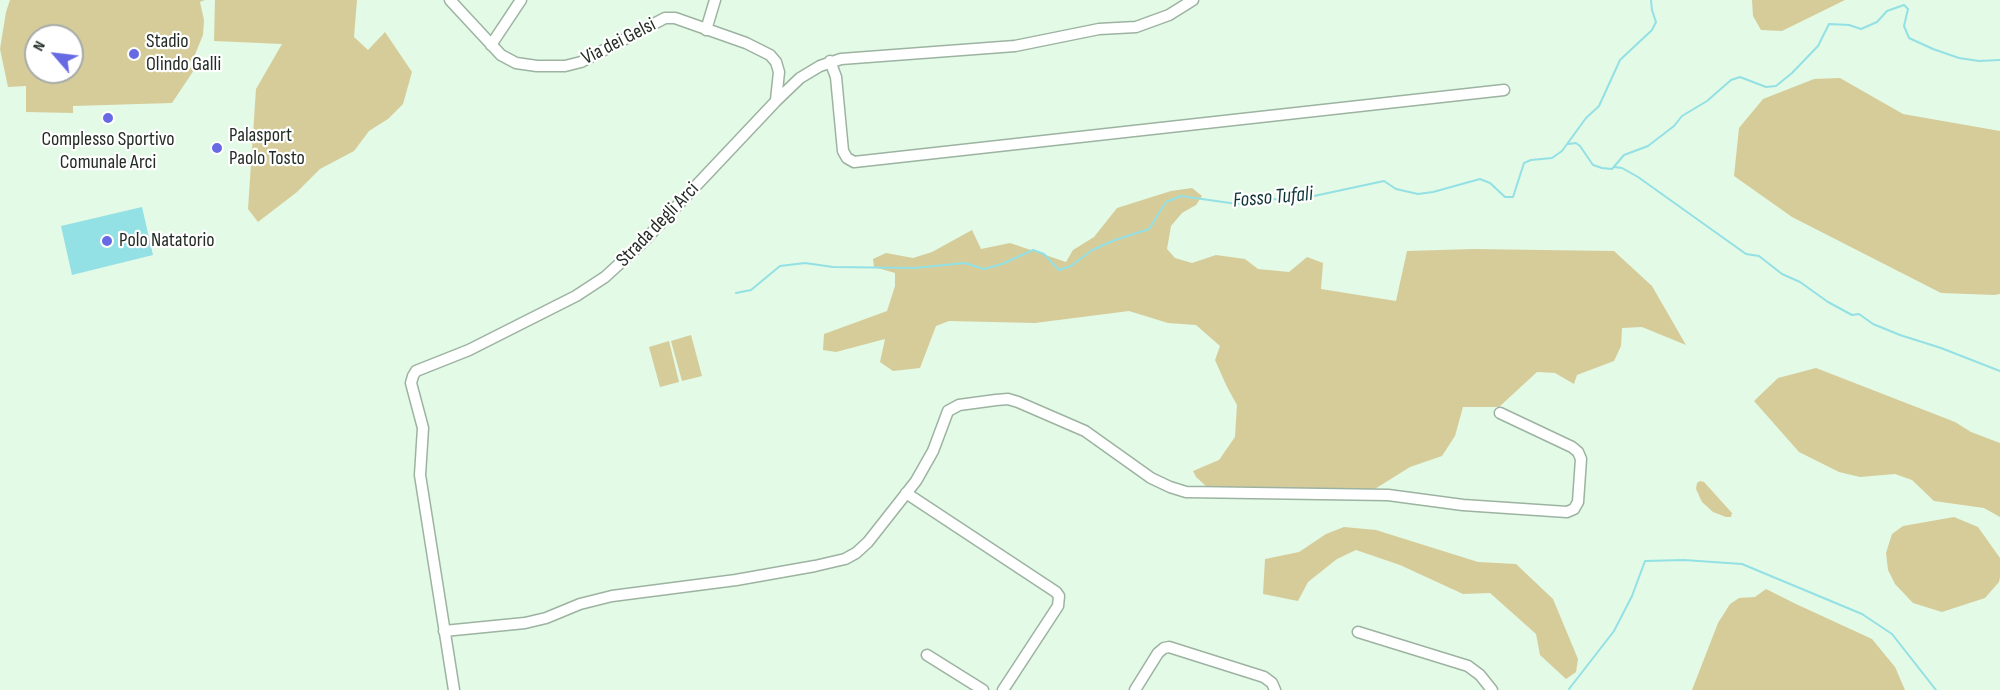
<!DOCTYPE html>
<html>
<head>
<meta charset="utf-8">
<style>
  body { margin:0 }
  #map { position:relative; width:2000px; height:690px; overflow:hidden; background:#e3fae6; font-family:"Sofia Sans Condensed",sans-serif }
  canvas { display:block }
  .north { position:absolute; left:24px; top:24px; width:60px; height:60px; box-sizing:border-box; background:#fff; border:2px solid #a7aba8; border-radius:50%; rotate:298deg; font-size:16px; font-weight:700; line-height:24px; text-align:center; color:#232c25 }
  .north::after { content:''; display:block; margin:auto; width:21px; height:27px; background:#686ae3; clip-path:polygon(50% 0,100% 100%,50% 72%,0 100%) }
</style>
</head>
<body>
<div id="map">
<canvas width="2000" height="690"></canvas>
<div class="north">N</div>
</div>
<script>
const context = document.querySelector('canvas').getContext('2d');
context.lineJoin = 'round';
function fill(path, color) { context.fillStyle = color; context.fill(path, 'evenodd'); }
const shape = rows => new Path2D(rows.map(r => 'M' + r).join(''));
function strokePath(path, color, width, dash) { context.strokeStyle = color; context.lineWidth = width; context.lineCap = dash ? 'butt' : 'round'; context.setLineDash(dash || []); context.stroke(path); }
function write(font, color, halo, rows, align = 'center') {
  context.font = font + ' "Sofia Sans Condensed",sans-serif'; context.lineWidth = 4.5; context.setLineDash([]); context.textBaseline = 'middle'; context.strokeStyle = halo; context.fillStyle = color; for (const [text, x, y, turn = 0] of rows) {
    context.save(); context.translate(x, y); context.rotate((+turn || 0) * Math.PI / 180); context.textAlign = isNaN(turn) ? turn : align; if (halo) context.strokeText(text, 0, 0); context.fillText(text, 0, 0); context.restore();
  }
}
const green = shape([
  [10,0,205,0,200,2,204,20,203,35,194,57,187,65,194,70,172,103,73,106,73,113,26,112,26,86,8,87,0,49,6,12],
  [36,36,72,36,72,72,36,72],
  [215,0,357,0,354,37,368,50,385,32,412,72,403,104,388,119,369,131,354,151,320,169,297,192,258,222,248,209,256,89,282,44,214,41],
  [1752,0,1845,0,1782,31,1761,30,1753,16],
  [1840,78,1903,114,2000,131,2000,294,1994,295,1941,293,1792,217,1734,176,1739,128,1763,99,1814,79],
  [1192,188,1202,196,1196,205,1182,213,1171,226,1167,249,1175,258,1192,263,1216,255,1245,259,1258,269,1289,272,1307,257,1323,263,1321,289,1396,301,1407,251,1473,249,1614,251,1652,286,1686,345,1642,327,1622,328,1621,346,1614,361,1577,375,1574,384,1555,373,1537,372,1499,407,1463,407,1455,436,1442,456,1410,467,1370,492,1207,487,1196,477,1193,471,1219,460,1235,437,1237,405,1227,387,1215,360,1220,346,1196,325,1168,323,1129,311,1035,323,949,321,936,326,920,368,893,371,880,362,885,339,836,352,823,350,824,334,887,311,895,286,895,273,874,267,873,259,886,253,913,258,932,252,972,230,981,249,1010,243,1066,262,1073,250,1094,237,1117,208,1171,191],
  [691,335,702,376,682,381,671,341],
  [669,341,679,382,660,387,649,347],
  [1816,368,1955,422,1971,432,2000,443,2000,517,1984,508,1934,501,1912,480,1895,474,1860,477,1839,472,1799,452,1754,401,1778,378],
  [1700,481,1704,482,1732,513,1731,517,1726,517,1713,512,1702,502,1696,489,1697,483],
  [1954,517,1978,527,2000,558,2000,577,1999,582,1985,598,1942,612,1913,603,1895,584,1888,570,1886,553,1892,534,1903,526],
  [1344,527,1376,530,1478,562,1516,564,1553,599,1578,659,1576,672,1566,679,1540,655,1536,634,1490,593,1463,594,1400,565,1356,550,1337,559,1308,582,1298,601,1263,594,1265,559,1299,552,1326,534],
  [1766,589,1796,604,1872,639,1895,667,1905,690,1692,690,1718,623,1730,604,1739,598,1755,597]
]);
const water = shape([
  [142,207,153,255,72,275,61,226]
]);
const stream = shape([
  [1568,144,1576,143,1580,146,1593,165,1602,168,1612,169,1624,155,1648,146,1674,126,1682,116,1707,101,1731,80,1740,77,1766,87,1776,86,1792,73,1818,46,1829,24,1849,25,1861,29,1877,22,1887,11,1904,5,1908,9,1904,26,1909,38,1933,49,1959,58,1979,61,2000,60],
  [1614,167,1622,168,1638,177,1746,254,1759,256,1782,274,1800,282,1828,302,1852,315,1859,314,1873,324,1900,335,1941,348,2000,371],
  [736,293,751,290,780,266,805,263,833,267,914,268,965,263,984,269,1002,264,1033,250,1044,254,1059,270,1071,266,1092,250,1115,240,1149,229,1166,202,1181,196,1237,204,1264,200,1314,196,1384,181,1396,189,1418,194,1433,192,1480,179,1490,183,1505,197,1513,197,1524,163,1531,160,1552,158,1562,151,1586,118,1599,106,1620,60,1652,30,1656,22,1652,10,1651,0],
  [1569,689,1614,631,1632,596,1645,561,1684,560,1742,564,1862,614,1892,634,1936,690]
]);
const minor = shape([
  [450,0,501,55,516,63,537,66,565,66,581,62,665,18,675,18,746,43,770,55,776,62,779,72,776,100],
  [706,30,715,0],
  [491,45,521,0],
  [830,61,836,77,843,151,847,158,854,162,1504,90],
  [906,493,1056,592,1059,596,1058,606,1003,690],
  [444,631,525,623,546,618,580,604,612,596,736,580,815,566,845,559,856,553,868,542,916,481,933,451,948,411,959,405,996,400,1008,399,1018,402,1085,431,1151,478,1170,487,1186,492,1388,495,1463,505,1567,512,1574,509,1578,502,1581,459,1578,452,1572,447,1500,413],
  [1358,632,1468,666,1480,675,1492,690],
  [927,655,983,690],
  [454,690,420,475,423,428,411,383,413,376,416,371,469,350,576,296,605,277,642,243,776,101,800,78,820,66,841,59,1015,46,1099,29,1136,27,1169,15,1193,0],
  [1135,690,1158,653,1164,648,1169,647,1264,677,1272,683,1275,690]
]);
const markers = [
  [134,54,6,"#686ae3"],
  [108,118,6,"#686ae3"],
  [217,148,6,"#686ae3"],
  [107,241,6,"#686ae3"]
];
const poiNames = [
  ["Stadio",146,42],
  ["Olindo Galli",146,65],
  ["Palasport",229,136],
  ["Paolo Tosto",229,159],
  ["Complesso Sportivo",108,140,"center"],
  ["Comunale Arci",108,163,"center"],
  ["Polo Natatorio",119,241]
];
const streetNames = [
  ["Via dei Gelsi",619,42,-27],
  ["Strada degli Arci",658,225,-46]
];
const waterNames = [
  ["Fosso Tufali",1273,198,-5]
];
fill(green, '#d6cc9a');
fill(water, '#93e0e5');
strokePath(stream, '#93e0e5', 2);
strokePath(minor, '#9db3a1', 13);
strokePath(minor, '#fff', 10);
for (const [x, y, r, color] of markers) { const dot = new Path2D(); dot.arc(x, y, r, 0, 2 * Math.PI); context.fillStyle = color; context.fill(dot); strokePath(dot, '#fff', 2); }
write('20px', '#232c25', '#fff', poiNames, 'left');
write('20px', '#232c25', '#fff', streetNames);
write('italic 21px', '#0e3537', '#fff', waterNames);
</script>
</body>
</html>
